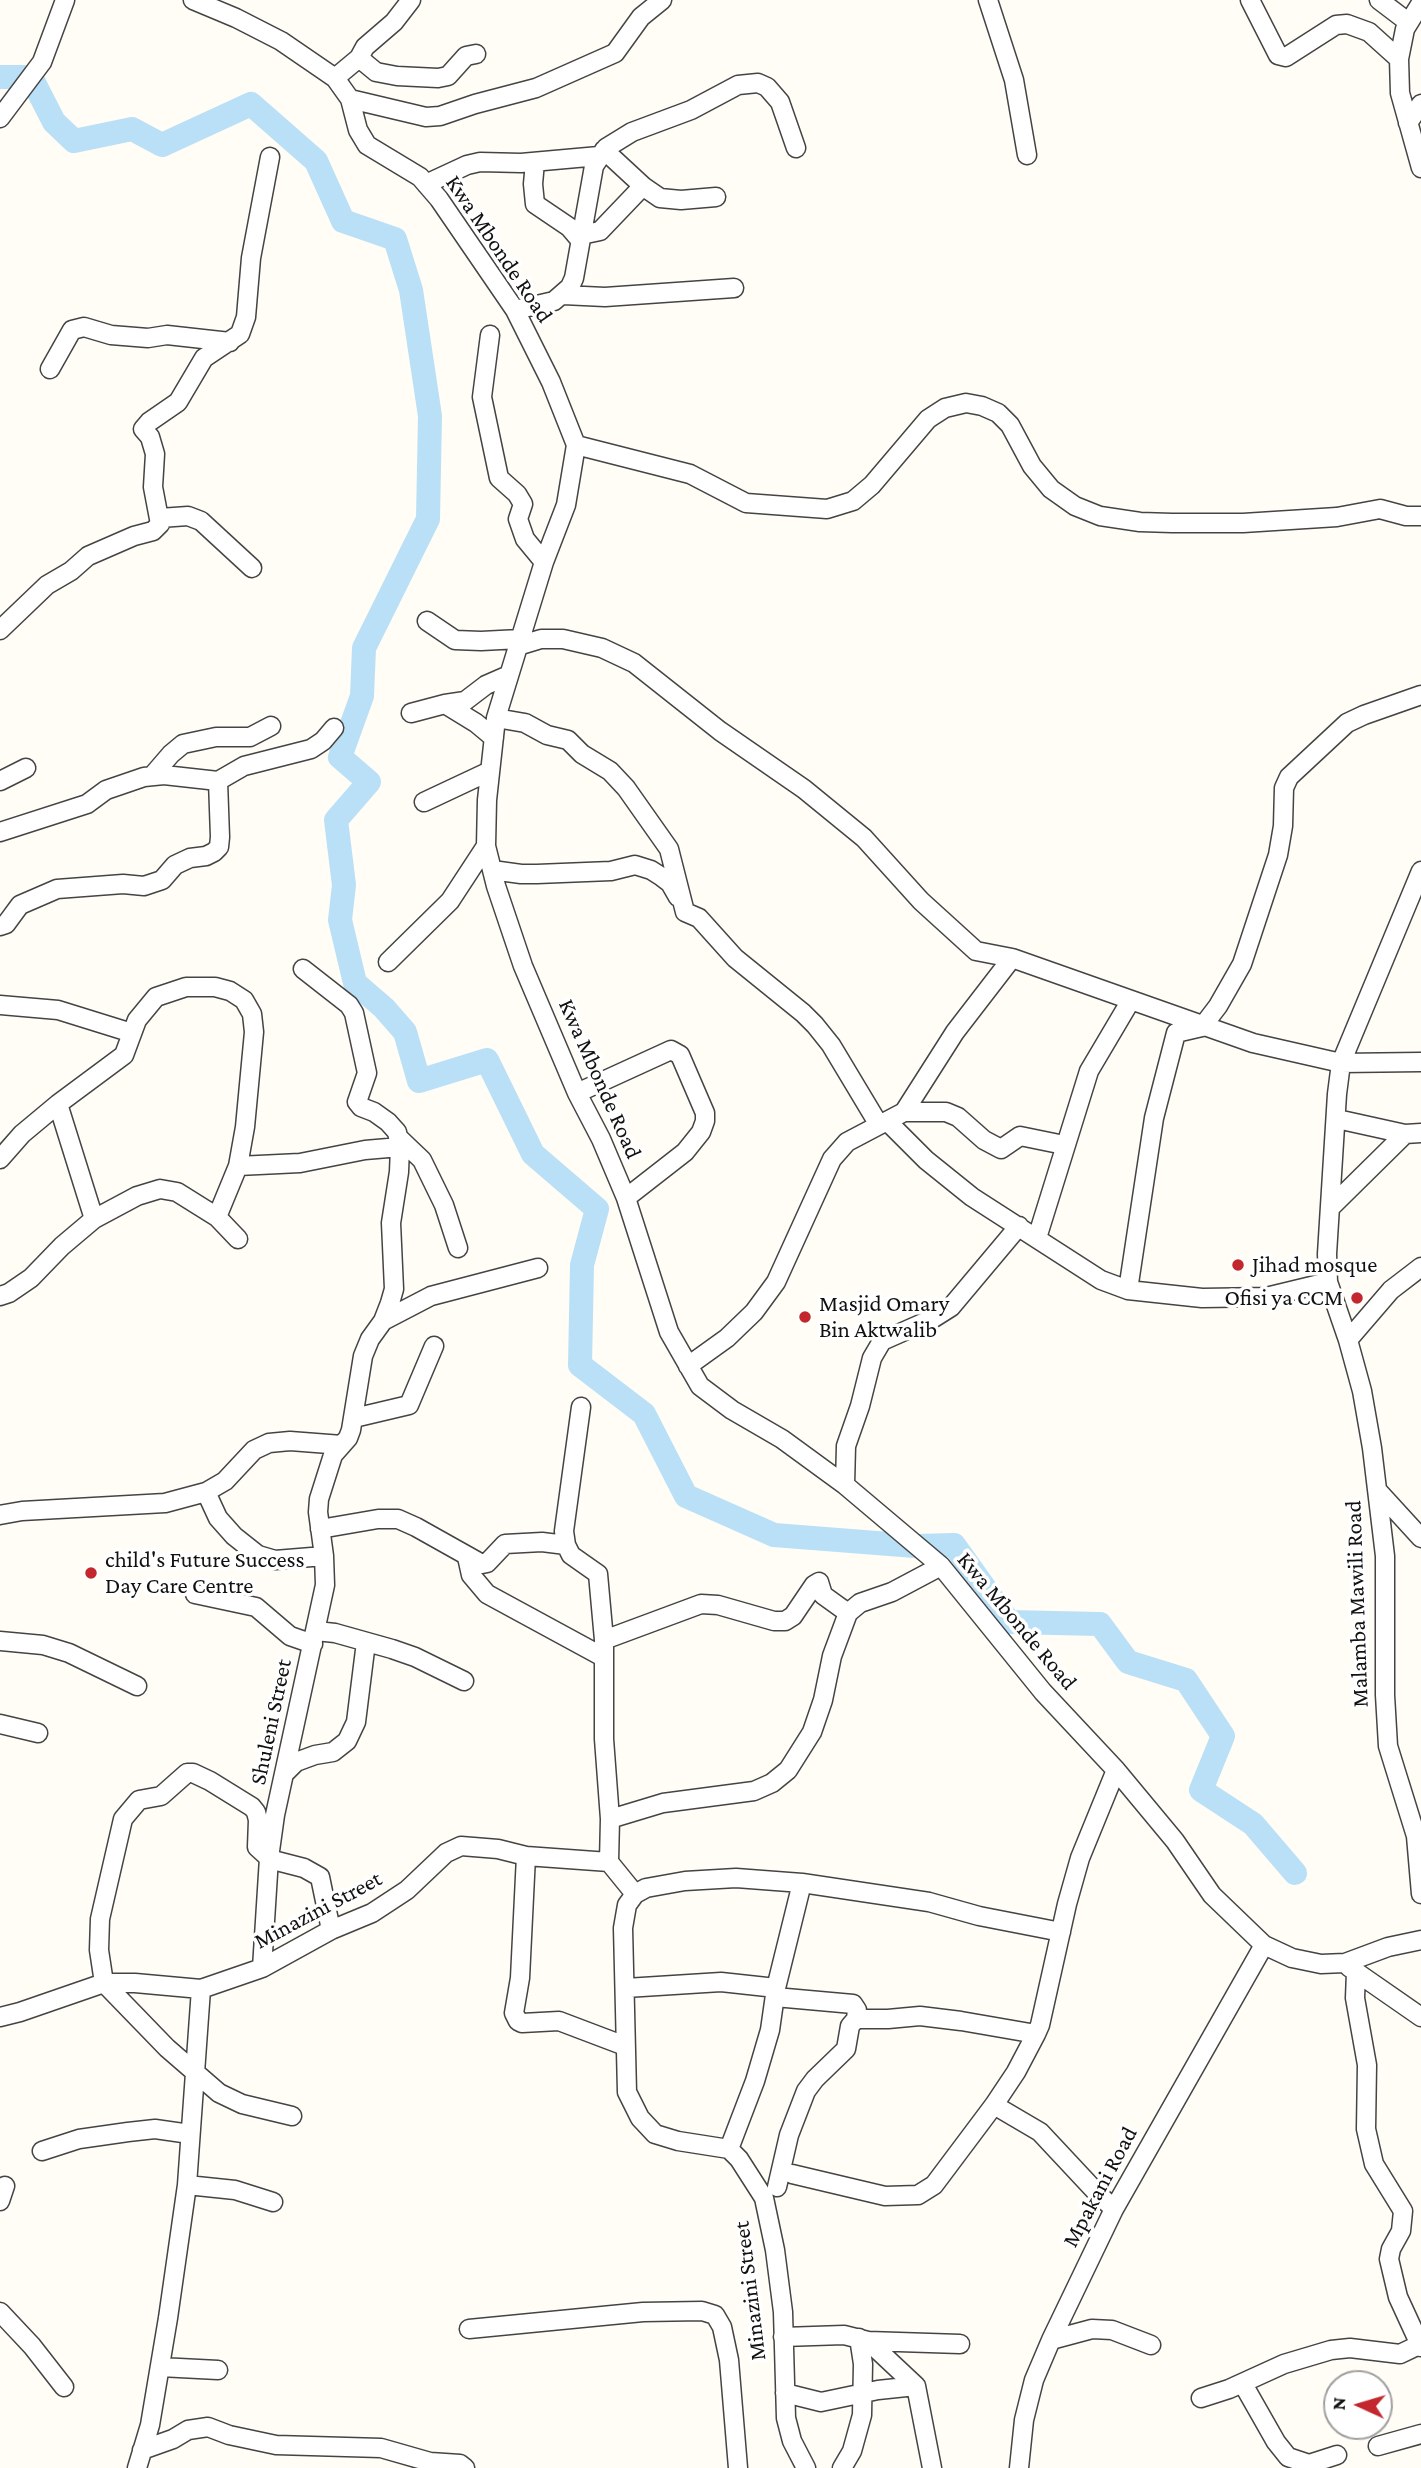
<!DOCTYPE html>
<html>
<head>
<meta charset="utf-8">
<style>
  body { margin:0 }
  #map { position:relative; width:1421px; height:2468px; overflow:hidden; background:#fffdf5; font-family:"Crimson Pro",serif }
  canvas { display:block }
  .north { position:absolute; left:1323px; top:2370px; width:70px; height:70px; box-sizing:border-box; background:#fff; border:2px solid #a0a0a0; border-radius:50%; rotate:274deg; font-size:19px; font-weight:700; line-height:28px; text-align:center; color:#111 }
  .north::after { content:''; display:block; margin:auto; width:24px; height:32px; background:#c4262e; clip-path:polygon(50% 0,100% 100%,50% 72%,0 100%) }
</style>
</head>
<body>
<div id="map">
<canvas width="1421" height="2468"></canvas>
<div class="north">N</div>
</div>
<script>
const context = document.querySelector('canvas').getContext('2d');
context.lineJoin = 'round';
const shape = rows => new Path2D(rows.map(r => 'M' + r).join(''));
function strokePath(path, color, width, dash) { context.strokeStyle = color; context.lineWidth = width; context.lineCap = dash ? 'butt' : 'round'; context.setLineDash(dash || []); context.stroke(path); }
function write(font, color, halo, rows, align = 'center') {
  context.font = font + ' "Crimson Pro",serif'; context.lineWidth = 7; context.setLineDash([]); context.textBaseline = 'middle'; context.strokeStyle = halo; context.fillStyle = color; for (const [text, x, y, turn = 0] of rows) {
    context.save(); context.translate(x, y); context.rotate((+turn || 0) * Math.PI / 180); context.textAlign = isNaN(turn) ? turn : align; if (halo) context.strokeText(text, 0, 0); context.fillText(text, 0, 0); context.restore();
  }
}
const river = shape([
  [0,77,31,77,54,122,74,141,132,129,162,145,251,104,316,161,343,221,395,239,411,290,430,416,428,519,364,648,362,696,340,757,369,782,336,820,344,885,340,920,355,983,384,1008,405,1032,419,1081,487,1060,533,1154,597,1209,582,1265,580,1365,644,1414,686,1496,774,1535,915,1546,954,1545,1009,1622,1100,1624,1128,1662,1186,1680,1223,1736,1201,1790,1253,1824,1295,1873]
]);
const street = shape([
  [193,0,236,18,281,41,335,78,350,99,358,130,367,145,420,177,439,199,515,310,551,382,576,445,566,505,544,562,496,718,487,800,486,846,496,886,523,966,577,1093,601,1139,626,1198,669,1332,700,1386,732,1410,782,1439,845,1485,941,1566,1043,1692,1116,1770,1175,1841,1212,1895,1264,1945,1292,1958,1321,1964,1345,1963,1388,1947,1421,1940],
  [988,0,1014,80,1027,155],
  [1250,0,1278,55,1286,57,1336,25,1347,24,1369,32,1399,59],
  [1379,0,1408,22],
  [1421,3,1405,29,1399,59,1400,93,1421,168],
  [359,58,376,72,397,76,438,78,448,76,466,56,476,54],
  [335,78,359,58,365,47,394,22,411,0],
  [350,99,426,117,440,116,475,104,536,88,615,53,641,17,662,0],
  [0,118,42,62,65,0],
  [1408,123,1421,104],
  [604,150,644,187,660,198,681,200,716,197],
  [535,162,533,184,535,204,569,227,580,240],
  [426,184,467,165,480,162,521,163,599,156],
  [581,235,600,231,643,186],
  [563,295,605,297,734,288],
  [515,310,554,301,570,287,574,278,594,166,606,148,632,132,691,110,738,85,758,83,767,87,780,102,796,148],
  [490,335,482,397,499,478,517,494,523,504,518,519,525,539,544,562],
  [50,369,72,330,84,327,111,335,148,338,167,335,230,342],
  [576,445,690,474,746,503,827,509,853,501,872,485,928,419,945,408,966,403,982,406,998,413,1010,425,1032,466,1051,489,1075,506,1100,516,1140,522,1172,523,1243,523,1337,517,1380,509,1406,516,1421,516],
  [160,518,188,516,201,521,252,568],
  [427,621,455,640,481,641,520,639],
  [0,630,47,585,71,571,88,556,134,536,153,531,160,524,153,487,155,454,150,437,143,429,149,422,178,402,204,358,240,334,246,317,251,258,270,157],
  [518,646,541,639,563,639,602,648,634,663,720,731,804,789,864,838,921,901,976,951,1012,958,1253,1043,1341,1063,1421,1062],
  [445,704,476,723,494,738],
  [411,713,445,704,465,701,486,685,509,675],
  [496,718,525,723,547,735,568,740,582,754,610,771,626,788,669,849,685,912,699,918,735,958,803,1013,815,1025,831,1045,879,1125],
  [152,776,171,754,183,744,216,737,250,737,271,726],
  [0,781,26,768],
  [424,802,490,771],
  [0,832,87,804,106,790,144,777,164,775,218,781,244,766,311,749,323,741,334,728],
  [492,870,521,874,537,874,611,871,635,865,651,870,662,877,670,883,678,897],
  [1421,871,1341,1063,1337,1094,1327,1254,1328,1282,1348,1340,1362,1391,1372,1448,1385,1556,1385,1695,1388,1746,1416,1836,1421,1894],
  [0,926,6,924,20,905,57,889,123,884,144,886,162,880,175,865,190,858,206,856,214,852,219,847,220,837,218,781],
  [388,962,450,901,486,846],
  [0,1005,58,1010,132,1033],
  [577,1093,671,1050,680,1055,705,1113,705,1121,701,1132,685,1152,626,1198],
  [58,1104,94,1219],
  [904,1112,946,1112,958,1117,984,1140,1001,1149,1020,1136,1064,1145],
  [1337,1119,1405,1134,1421,1133],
  [888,1122,926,1160,972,1197,1101,1280,1128,1290,1202,1298,1266,1297,1328,1282],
  [400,1139,422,1160,444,1205,458,1248],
  [0,1159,22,1134,58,1104,124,1055,137,1020,156,997,186,987,215,987,230,991,244,1000,252,1014,254,1032,245,1127,238,1166,217,1217],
  [238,1166,300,1163,365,1150,400,1147],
  [1331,1207,1405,1134],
  [1037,1238,1089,1071,1131,1000],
  [1128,1290,1154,1118,1176,1033,1202,1027,1218,1006,1242,964,1278,855,1283,826,1284,788,1289,777,1347,723,1364,715,1421,695],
  [0,1296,9,1293,31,1278,62,1246,94,1219,137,1196,160,1189,177,1192,217,1217,238,1239],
  [383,1321,431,1296,538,1268],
  [1348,1340,1391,1290,1421,1267],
  [688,1366,727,1338,754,1312,776,1282,832,1159,847,1142,904,1112,955,1032,1012,958],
  [581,1407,564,1531,566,1545,571,1555,598,1574,604,1640,604,1739,610,1819,609,1862],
  [354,1418,409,1405,434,1346],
  [845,1485,846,1446,860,1406,872,1358,882,1341,932,1319,951,1307,1019,1226],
  [1378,1491,1421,1538],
  [206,1492,218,1518,234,1536,258,1555,275,1560,324,1556],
  [0,1515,22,1511,165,1503,206,1492,225,1481,254,1450,269,1443,290,1441,342,1445],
  [320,1529,378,1519,398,1519,416,1527,482,1564,487,1563,505,1544,542,1542,566,1545],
  [467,1557,471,1575,487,1594,603,1657],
  [195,1594,256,1607,290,1636,313,1644],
  [316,1631,335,1633,392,1649,415,1657,464,1681],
  [604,1640,701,1604,718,1605,774,1621,785,1621,793,1616,814,1585,819,1582,823,1595,848,1613],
  [0,1641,43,1645,69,1653,137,1686],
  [0,1724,38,1733],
  [286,1772,296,1762,315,1755,333,1752,347,1741,356,1722,366,1642],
  [610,1819,663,1803,754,1791,772,1783,788,1770,812,1732,823,1700,832,1656,848,1613,860,1603,892,1592,941,1566],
  [526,1856,520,1978,514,2013,518,2021,522,2023,559,2021,625,2046],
  [269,1858,257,1847,258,1820,256,1812,252,1807,210,1781,193,1773,187,1773,161,1796,139,1800,123,1819,100,1919,99,1950,104,1983,167,2048,219,2093,242,2104,292,2116],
  [269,1859,304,1868,320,1877,331,1930],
  [1349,1967,1421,2017],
  [262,1968,269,1858,275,1815,325,1585,324,1556,318,1512,319,1499,333,1455,348,1438,351,1430,363,1356,370,1339,383,1321,390,1303,394,1289,391,1223,399,1172,400,1147,397,1132,388,1122,374,1112,361,1107,357,1102,367,1073,354,1013,349,1005,303,969],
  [1356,1972,1355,1998,1367,2065,1366,2129,1374,2164,1403,2211,1401,2231,1391,2249,1389,2259,1398,2297,1421,2347],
  [626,1988,721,1982,776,1988],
  [775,1997,853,2004,857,2010,856,2019,850,2026,846,2049,815,2079,806,2091,789,2135,777,2187],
  [0,2017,20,2012,104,1983,135,1983,201,1989,262,1968,331,1930,372,1913,407,1890,446,1853,461,1846,498,1849,526,1856,609,1862,635,1894],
  [856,2019,888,2019,920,2016,961,2021,1036,2034,1040,2025,1067,1904,1080,1858,1116,1770],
  [994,2105,1040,2132,1098,2194,1114,2209],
  [729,2149,755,2081,770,2030,776,1988,802,1883],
  [42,2151,79,2139,128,2132,155,2129,190,2134],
  [792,2174,885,2196,918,2195,934,2185,994,2105,1016,2072,1036,2034],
  [187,2185,235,2190,273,2202],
  [0,2201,5,2186],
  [0,2312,32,2346,64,2387],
  [469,2329,643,2312,702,2311,715,2315,722,2327,729,2360,738,2468],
  [783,2337,844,2335,868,2341,916,2386,932,2468],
  [1051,2340,1092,2329,1112,2330,1151,2345],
  [868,2341,960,2344],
  [160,2367,218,2370],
  [1243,2384,1276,2442,1288,2457,1309,2464,1337,2455],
  [785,2393,821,2402,878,2390,916,2386],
  [1201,2398,1229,2389,1284,2364,1331,2350,1350,2348,1400,2354,1421,2344],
  [1378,2446,1421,2434],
  [142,2450,173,2439,188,2430,208,2427,229,2435,276,2445,381,2448,430,2462,460,2464,465,2468],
  [137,2468,150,2425,168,2318,187,2185,201,1989],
  [806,2468,792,2441,786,2418,783,2312,775,2250,764,2198,739,2159,729,2149,678,2141,655,2134,640,2118,627,2092,623,1928,627,1905,635,1894,646,1888,685,1881,736,1878,802,1883,929,1902,979,1916,1061,1932],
  [842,2468,852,2451,862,2415,863,2364,859,2338],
  [1019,2468,1024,2420,1034,2380,1051,2340,1114,2209,1264,1945]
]);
const markers = [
  [1238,1265,7,"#c4262e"],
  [1357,1298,7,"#c4262e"],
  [805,1317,7,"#c4262e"],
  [91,1573,7,"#c4262e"]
];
const streetNames = [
  ["Kwa Mbonde Road",499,249,56],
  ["Kwa Mbonde Road",600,1079,66],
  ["Malamba Mawili Road",1357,1604,-92],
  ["Kwa Mbonde Road",1017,1621,50],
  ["Shuleni Street",271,1722,-78],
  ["Minazini Street",318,1910,-28],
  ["Mpakani Road",1100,2187,-62],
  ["Minazini Street",750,2291,-97]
];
const poiNames = [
  ["Jihad mosque",1252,1265],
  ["Ofisi ya CCM",1343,1298,"right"],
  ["Masjid Omary",819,1304],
  ["Bin Aktwalib",819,1330],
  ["child's Future Success",105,1560],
  ["Day Care Centre",105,1586]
];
strokePath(river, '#b9e0f7', 24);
strokePath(street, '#444', 21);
strokePath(street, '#fff', 18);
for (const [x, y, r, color] of markers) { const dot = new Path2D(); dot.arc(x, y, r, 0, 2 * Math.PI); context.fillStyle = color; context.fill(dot); strokePath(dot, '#fff', 2.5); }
write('23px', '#111', '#fff', streetNames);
write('23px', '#111', '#fff', poiNames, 'left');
</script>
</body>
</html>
